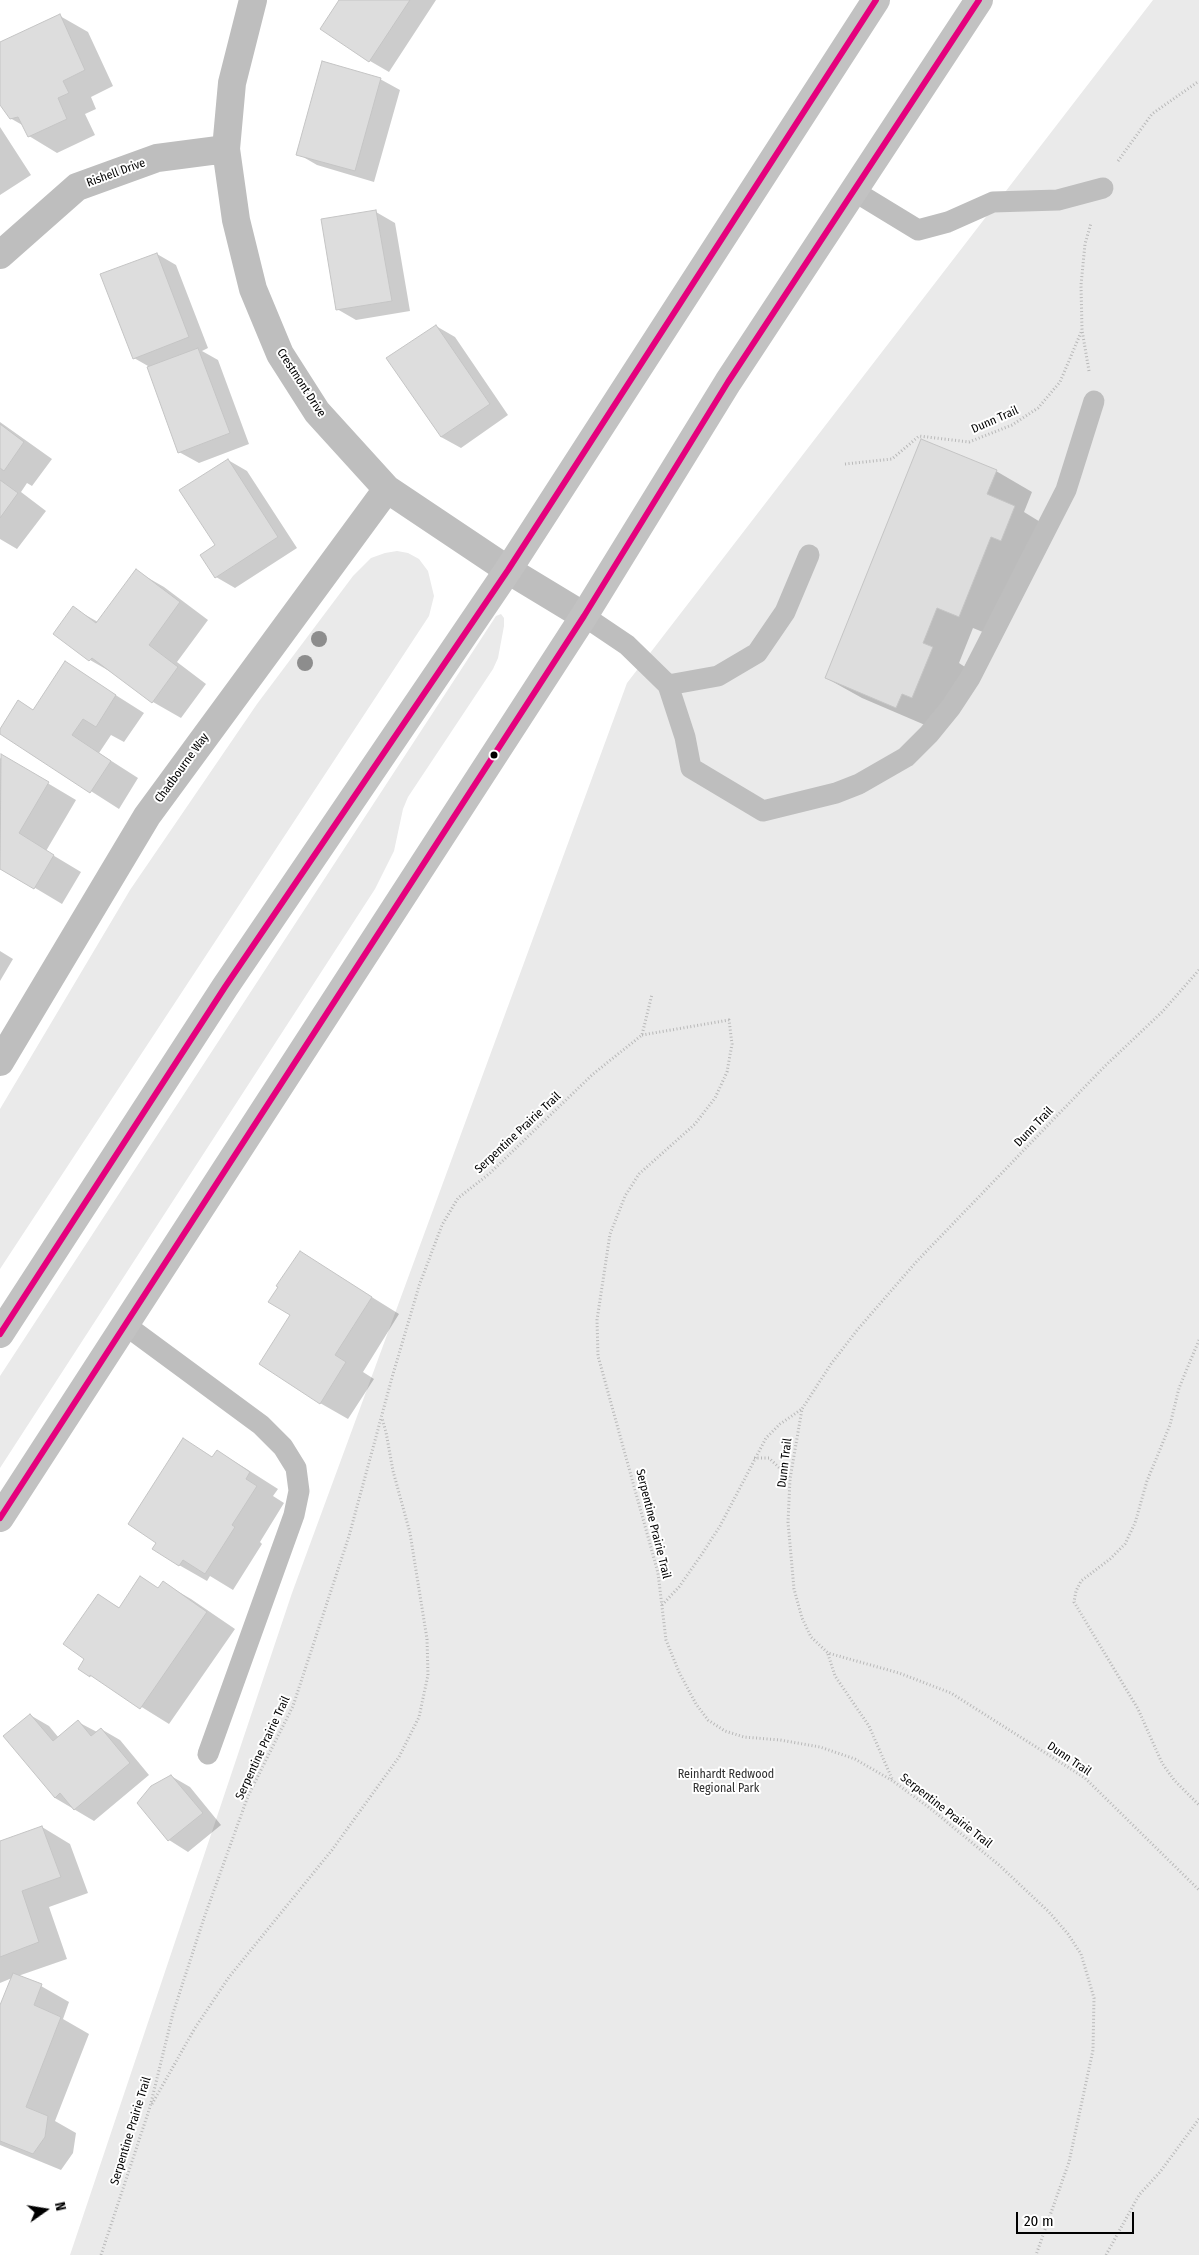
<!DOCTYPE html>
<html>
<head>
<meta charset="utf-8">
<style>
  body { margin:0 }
  #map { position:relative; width:1199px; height:2255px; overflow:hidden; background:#fff; font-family:"Fira Sans Condensed",sans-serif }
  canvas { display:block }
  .north { position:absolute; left:20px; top:2185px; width:50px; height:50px; -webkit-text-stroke:4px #fff; paint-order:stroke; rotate:77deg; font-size:14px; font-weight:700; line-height:20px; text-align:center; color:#000 }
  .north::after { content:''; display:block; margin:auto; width:18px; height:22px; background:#000; clip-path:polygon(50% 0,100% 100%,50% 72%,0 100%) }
  .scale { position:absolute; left:1016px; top:2212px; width:118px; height:22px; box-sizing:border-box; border:2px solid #000; border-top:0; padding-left:6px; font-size:15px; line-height:18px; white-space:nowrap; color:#000; -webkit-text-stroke:4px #fff; paint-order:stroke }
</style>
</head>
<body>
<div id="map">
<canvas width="1199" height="2255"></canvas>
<div class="north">N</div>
<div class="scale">20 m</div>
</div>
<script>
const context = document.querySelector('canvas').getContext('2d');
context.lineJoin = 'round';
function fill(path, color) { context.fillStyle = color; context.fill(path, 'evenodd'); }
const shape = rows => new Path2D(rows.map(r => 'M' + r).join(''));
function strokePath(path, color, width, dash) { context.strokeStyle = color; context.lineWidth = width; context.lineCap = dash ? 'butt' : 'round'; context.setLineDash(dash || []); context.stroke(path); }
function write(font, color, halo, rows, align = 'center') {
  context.font = font + ' "Fira Sans Condensed",sans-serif'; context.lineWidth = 4; context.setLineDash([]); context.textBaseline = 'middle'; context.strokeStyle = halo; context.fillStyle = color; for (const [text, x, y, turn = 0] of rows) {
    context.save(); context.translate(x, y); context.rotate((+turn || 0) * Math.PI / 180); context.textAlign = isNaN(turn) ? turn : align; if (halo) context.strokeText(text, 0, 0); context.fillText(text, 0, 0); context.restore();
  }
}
const green = shape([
  [1153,0,1199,0,1199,2255,70,2255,292,1593,627,683],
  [397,551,408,553,419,559,428,571,434,596,429,616,0,1269,0,1109,130,890,257,704,353,576,371,558,385,553],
  [501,614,504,618,504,626,498,658,493,669,408,797,403,809,394,851,375,889,0,1468,0,1376,496,616]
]);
const shadow = shape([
  [340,0,436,0,389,72,370,61],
  [60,16,88,32,113,86,91,97,96,109,85,114,95,135,57,153,29,136,24,126,10,118,0,103,0,44],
  [380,79,400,90,374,182,317,165,298,154],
  [0,127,31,175,0,195],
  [376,212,395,223,410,311,356,320,337,309],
  [157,254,176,265,208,348,202,351,218,360,249,444,199,463,179,452,148,366,134,358],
  [436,326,455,337,508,415,461,448,441,437],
  [0,422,52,459,32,486,27,483,21,492,46,511,17,549,0,539],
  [228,460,247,471,297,548,235,588,216,577,216,545],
  [996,471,1032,492,1024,512,1050,528,995,637,973,628,959,663,968,669,932,728,862,698,826,678],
  [136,571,164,587,208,620,177,662,206,684,181,718,153,702,118,676,90,660,73,608,98,622],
  [65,663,144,713,124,742,111,735,99,753,138,778,119,809,0,733,34,711],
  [2,756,76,800,46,851,81,872,62,904,0,867,0,759],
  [0,951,13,959,0,981],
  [301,1253,399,1314,363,1372,374,1379,348,1419,320,1403,291,1315],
  [183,1440,213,1458,217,1451,245,1468,278,1489,273,1496,284,1503,260,1542,262,1544,233,1590,210,1576,207,1581,179,1565,157,1542],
  [163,1583,191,1599,235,1629,169,1724,79,1668,86,1658,98,1595,120,1608,159,1589],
  [30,1715,49,1726,59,1738,78,1722,97,1732,101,1729,120,1740,149,1775,94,1821,55,1798],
  [171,1776,190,1787,221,1825,188,1852,169,1840,138,1803],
  [42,1827,70,1844,88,1893,49,1907,67,1959,18,1976,41,1986,69,2002,63,2019,89,2034,55,2121,76,2133,73,2153,61,2170,0,2145,0,2008,12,1978,0,1983,0,1842]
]);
const building = shape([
  [339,0,410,0,369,62,320,29,339,0],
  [60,14,85,70,63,81,69,93,58,98,67,119,28,137,18,117,10,119,0,105,0,42,60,14],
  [322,61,381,78,355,171,296,155,322,61],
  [376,210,392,301,336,310,321,219,376,210],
  [157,253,189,337,133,359,100,274,157,253],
  [436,325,490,404,441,437,386,358,436,325],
  [198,348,230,433,178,453,147,367,198,348],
  [0,424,24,442,4,471,0,468,0,424],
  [921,439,997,470,987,494,1015,506,1001,541,991,537,959,617,937,608,923,643,933,647,912,698,902,694,896,708,825,678,921,439],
  [228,459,278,537,215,578,200,555,215,545,179,490,228,459],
  [0,480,18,493,0,518,0,480],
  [136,569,180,602,149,645,178,667,152,703,92,658,89,661,53,634,73,606,96,623,136,569],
  [65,661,116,695,96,727,83,719,72,735,111,761,90,793,0,734,0,729,18,700,33,710,65,661],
  [1,754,49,782,19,833,54,855,34,889,0,869,1,754],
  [300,1251,372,1297,335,1355,346,1362,320,1404,259,1364,290,1315,268,1302,278,1287,276,1286,300,1251],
  [183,1438,212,1457,217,1450,250,1472,246,1479,257,1486,232,1525,235,1527,205,1574,183,1560,179,1566,152,1549,156,1543,128,1524,183,1438],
  [140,1576,158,1588,163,1581,207,1612,140,1709,90,1675,90,1677,78,1669,84,1659,63,1644,98,1594,119,1608,140,1576],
  [30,1714,53,1741,78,1720,91,1736,101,1728,130,1763,74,1810,60,1793,55,1798,3,1736,30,1714],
  [171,1775,203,1813,168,1841,137,1803,151,1786,171,1775],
  [42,1826,61,1877,22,1891,39,1942,0,1957,0,1841,42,1826],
  [13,1973,42,1984,34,2005,61,2017,26,2107,48,2116,45,2137,33,2154,0,2141,0,2005,13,1973]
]);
const path = shape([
  [1118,161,1152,114,1199,81],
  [1089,371,1082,330,1081,285,1085,244,1091,223],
  [845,464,892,459,919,436,969,442,1012,425,1038,408,1060,382,1082,330],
  [1199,970,1162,1012,1104,1067,917,1261,858,1329,831,1364,802,1409,790,1479,788,1522,794,1589,802,1618,811,1637,828,1653,899,1673,951,1693,1085,1778,1199,1890],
  [642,1035,729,1020,732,1044,727,1072,715,1098,695,1124,639,1174,625,1196,610,1234,597,1320,598,1356,658,1573,666,1640,679,1672,696,1704,708,1720,725,1731,744,1737,780,1740,820,1747,855,1759,893,1781,931,1809,999,1865,1049,1912,1068,1934,1081,1954,1094,1998,1093,2050,1069,2162,1036,2255],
  [1199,1340,1179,1388,1170,1425,1147,1481,1135,1523,1125,1544,1110,1559,1081,1581,1076,1591,1074,1602,1138,1709,1162,1763,1174,1780,1199,1805],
  [754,1458,769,1458,790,1478],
  [662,1605,679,1587,702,1554,720,1526,766,1438,780,1424,802,1409],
  [828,1654,835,1676,869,1726,893,1781],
  [152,2104,195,2028,229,1977,332,1850,399,1757,419,1717,428,1675,427,1639,410,1533,393,1471,386,1432,382,1418],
  [101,2255,150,2107,173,2013,204,1918,248,1796,293,1706,349,1536,393,1374,419,1286,442,1225,458,1198,489,1174,593,1074,642,1035,652,994],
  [1106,2255,1139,2195,1160,2172,1199,2119]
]);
const lane = shape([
  [854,191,918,230,948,222,993,202,1058,200,1103,188],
  [584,616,627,645,668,685,685,737,691,768,763,811,836,793,859,784,906,757,929,734,951,707,970,678,1066,490,1094,401],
  [668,685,718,676,757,653,785,612,809,555],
  [124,1324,261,1425,283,1447,296,1468,299,1491,294,1515,208,1754]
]);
const street = shape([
  [253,0,232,83,226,149,236,220,253,289,280,354,317,412,387,489,508,570,584,616],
  [0,255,77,187,157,158,226,149],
  [0,1062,147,816,387,489]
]);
const secondary = shape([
  [0,1334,225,987,508,570,876,0],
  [0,1518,584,616,728,382,979,0]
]);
const bus1 = shape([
  [0,1334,225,987,508,570,876,0],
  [0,1518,584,616,728,382,979,0]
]);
const trees = [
  [319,639],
  [305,663]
];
const markers = [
  [494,755,4.5,"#000"]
];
const streetNames = [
  ["Rishell Drive",116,173,-20],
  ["Crestmont Drive",301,383,57],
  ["Dunn Trail",995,420,-24],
  ["Chadbourne Way",182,768,-54],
  ["Dunn Trail",1034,1127,-46],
  ["Serpentine Prairie Trail",518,1133,-43],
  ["Dunn Trail",785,1463,-83],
  ["Serpentine Prairie Trail",653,1524,76],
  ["Serpentine Prairie Trail",263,1748,-65],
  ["Dunn Trail",1069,1759,34],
  ["Serpentine Prairie Trail",946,1811,38],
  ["Serpentine Prairie Trail",131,2131,-73]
];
const parkNames = [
  ["Reinhardt Redwood",726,1775],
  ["Regional Park",726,1789]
];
fill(green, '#eaeaea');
fill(shadow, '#0003');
fill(building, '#ddd');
strokePath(building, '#c5c5c5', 1);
strokePath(path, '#b8b8b8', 3, [1, 2.5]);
strokePath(lane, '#bebebe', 21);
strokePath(street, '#bebebe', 28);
strokePath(secondary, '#c2c2c2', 28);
strokePath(bus1, '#e5007d', 6);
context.fillStyle = '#8d8d8d';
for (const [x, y] of trees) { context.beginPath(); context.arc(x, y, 8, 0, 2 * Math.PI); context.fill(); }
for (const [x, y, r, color] of markers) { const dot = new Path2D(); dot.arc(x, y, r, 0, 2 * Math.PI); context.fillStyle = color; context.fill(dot); strokePath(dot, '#fff', 2); }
write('12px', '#000', '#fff', streetNames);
write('12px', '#303030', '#fff', parkNames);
</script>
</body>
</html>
